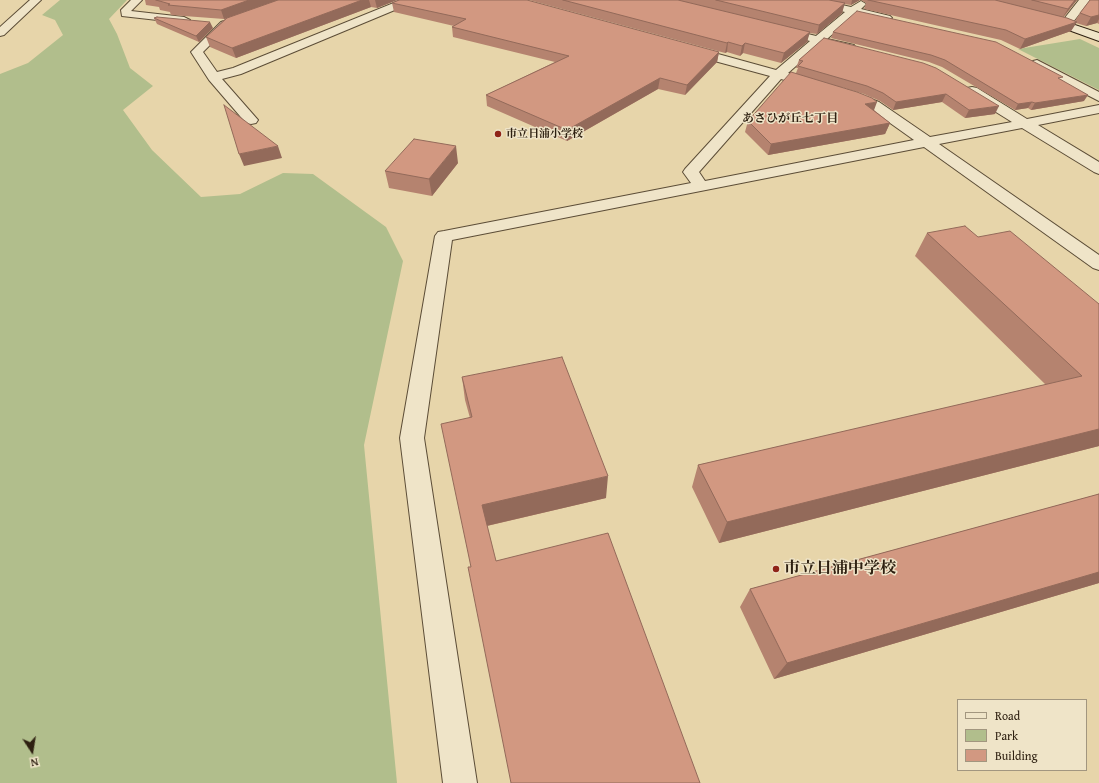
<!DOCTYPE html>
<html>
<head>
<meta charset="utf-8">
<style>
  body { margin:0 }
  #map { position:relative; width:1099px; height:783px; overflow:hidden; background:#e7d5aa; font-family:"Gentium Book Plus",serif }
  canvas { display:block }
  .legend { position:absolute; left:957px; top:699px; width:130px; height:72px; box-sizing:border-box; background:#efe4c8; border:1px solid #a2967f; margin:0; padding:5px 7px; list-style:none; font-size:12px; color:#2e2011 }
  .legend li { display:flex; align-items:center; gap:8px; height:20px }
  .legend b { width:20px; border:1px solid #a2967f }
  .north { position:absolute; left:12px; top:731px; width:40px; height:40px; -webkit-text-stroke:3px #efe4c8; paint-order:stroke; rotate:168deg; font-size:11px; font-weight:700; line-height:16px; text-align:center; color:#2e2011 }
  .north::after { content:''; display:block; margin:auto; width:14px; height:18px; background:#2e2011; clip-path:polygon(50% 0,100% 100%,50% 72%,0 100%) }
</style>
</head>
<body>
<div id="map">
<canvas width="1099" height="783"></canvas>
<ul class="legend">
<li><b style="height:5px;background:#efe4c8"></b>Road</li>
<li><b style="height:11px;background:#b1be8c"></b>Park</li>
<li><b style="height:11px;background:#d29881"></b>Building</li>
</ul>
<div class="north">N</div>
</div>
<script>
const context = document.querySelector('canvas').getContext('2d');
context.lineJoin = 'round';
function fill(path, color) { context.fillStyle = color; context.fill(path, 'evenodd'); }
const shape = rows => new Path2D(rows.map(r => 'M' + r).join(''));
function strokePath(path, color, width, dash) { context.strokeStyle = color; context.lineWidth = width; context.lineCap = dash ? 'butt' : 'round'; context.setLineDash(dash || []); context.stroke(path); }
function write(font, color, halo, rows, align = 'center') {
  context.font = font + ' "Gentium Book Plus","Noto Serif JP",serif'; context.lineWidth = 3; context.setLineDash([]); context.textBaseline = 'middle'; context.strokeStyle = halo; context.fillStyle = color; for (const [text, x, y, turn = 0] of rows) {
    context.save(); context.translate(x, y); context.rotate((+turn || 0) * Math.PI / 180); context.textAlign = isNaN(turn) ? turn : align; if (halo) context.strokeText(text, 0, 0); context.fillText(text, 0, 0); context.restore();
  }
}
const green = shape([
  [60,0,127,0,109,19,117,34,130,68,153,86,123,110,152,150,201,197,240,194,283,173,313,174,386,227,403,261,364,445,397,783,0,783,0,74,28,63,63,35,55,20,42,15],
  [1080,39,1099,48,1099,90,1018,49]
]);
const street = shape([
  [30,0,41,0,4,35,0,36,0,27,30,0],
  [131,0,142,0,131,11,184,17,190,20,184,23,122,16,121,10,131,0],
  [401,0,415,0,414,2,241,74,222,79,258,120,256,123,251,124,246,123,209,80,191,52,221,22,230,19,234,20,236,22,234,24,229,26,203,52,217,72,233,68,401,0],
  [800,0,819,0,851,7,861,1,866,4,861,9,890,16,892,18,886,21,855,14,827,39,854,45,856,48,854,51,850,52,821,44,788,73,821,82,823,85,821,88,816,89,781,79,699,172,705,181,914,140,869,108,842,97,840,94,842,91,847,90,879,102,930,137,1012,122,967,94,965,91,967,88,972,87,977,88,1027,119,1099,105,1099,113,1038,125,1099,162,1099,174,1094,172,1022,128,939,144,1099,255,1099,270,1093,268,924,147,452,240,424,438,477,783,443,783,400,438,435,236,438,232,444,231,691,183,683,172,685,169,770,76,685,53,683,50,685,47,689,46,776,70,810,41,775,32,773,30,775,28,779,27,816,36,845,12,801,2,800,0],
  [1079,0,1090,0,1070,26,1062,26,1060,24,1079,0],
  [1037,60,1099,92,1099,101,1033,67,1031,64,1033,61,1037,60]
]);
const secondary = shape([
  [1045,15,1099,33,1099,41,1041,20,1039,18,1045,15]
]);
const wall = shape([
  [145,0,397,0,377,8,371,7,236,58,210,47,206,37,225,19,224,19,171,15,170,12,160,10,159,7,146,5],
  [529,0,860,0,851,5,844,4,842,13,817,34,809,33,807,42,781,63,743,53,740,56,727,52,725,53],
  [861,0,1077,0,1064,17,1075,21,1080,13,1099,0,1099,24,1097,23,1086,26,1076,23,1071,31,1020,49,1001,40,864,9,866,3],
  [392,3,719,52,717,62,685,95,658,89,567,141,487,106,486,95,555,62,453,37,452,27,454,26,394,12],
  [154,18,213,28,199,42,157,24],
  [833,32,1062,80,1084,101,1031,110,1028,108,1015,110,942,67,929,62,831,38],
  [824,38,995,114,965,118,942,102,893,110,880,101,864,94,841,87,874,110,890,123,885,134,768,155,745,132,748,121,796,73,798,68,796,68,799,60],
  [458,163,432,196,389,188,385,171],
  [927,233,978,237,1099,304,1099,446,719,543,692,487,698,465,1046,385,915,256],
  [462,377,606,498,487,526,471,567,470,418,465,400],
  [1099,494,1099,583,774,679,740,607,750,589]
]);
const shadedWall = shape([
  [249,0,278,0,224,19,221,10],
  [362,0,369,0,371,7,236,58,232,48],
  [375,0,397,0,377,8],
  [852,0,860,0,851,5],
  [1075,0,1077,0,1062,18,1068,9],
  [845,3,842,13,817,34,819,25],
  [1099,15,1099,19,1097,23,1086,26,1091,17],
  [210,22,213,28,199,42,196,36],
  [1077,22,1071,31,1020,49,1025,39],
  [810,32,807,42,781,63,784,53],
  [728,42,727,52,725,53,727,43],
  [745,43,743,53,740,56,742,46],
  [719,52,717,62,685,95,687,85],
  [660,78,658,89,567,141,567,130],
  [946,94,942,102,893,110,896,102],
  [1088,95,1084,101,1031,110,1035,103],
  [877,102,873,113,865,104],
  [1032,102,1028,108,1015,110,1018,104],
  [999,106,995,114,965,118,969,110],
  [890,123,885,134,768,155,771,144],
  [278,146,282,158,244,166,239,154],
  [456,146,458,163,432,196,429,179],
  [1099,429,1099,446,719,543,727,522],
  [608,476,606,498,486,526,482,505],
  [1099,572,1099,583,774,679,787,663]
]);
const building = shape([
  [156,0,249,0,221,10,168,5,170,4,156,0],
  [278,0,362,0,232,48,206,37,227,18,278,0],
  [399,0,527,0,719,52,687,85,660,78,567,130,486,95,569,56,452,27,466,19,392,3,399,0],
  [563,0,678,0,810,32,784,53,745,43,742,46,728,42,727,43,563,0],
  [716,0,829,0,845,3,819,25,716,0],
  [868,0,995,0,1067,18,1077,22,1025,39,1006,30,868,0],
  [1032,0,1075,0,1068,9,1032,0],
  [1090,0,1099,0,1099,15,1091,17,1080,13,1090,0],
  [857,11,996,42,1063,77,1058,78,1088,95,1035,103,1032,102,1018,104,945,60,931,55,833,32,857,11],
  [157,17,210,22,196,36,154,18,157,17],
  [824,38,923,63,936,68,999,106,969,110,946,94,896,102,883,93,867,86,798,66,803,61,799,60,824,38],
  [791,72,857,92,872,98,877,102,865,104,890,123,771,144,748,121,791,72],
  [224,105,278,146,239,154,224,105],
  [414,139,456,146,429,179,385,171,414,139],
  [965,226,978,237,1010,231,1099,304,1099,429,727,522,698,465,1082,376,927,233,965,226],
  [562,357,608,476,482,505,496,561,608,533,700,783,511,783,468,567,471,567,441,424,472,417,462,377,562,357],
  [1099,494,1099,572,787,663,750,589,1099,494]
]);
const markers = [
  [498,134,4,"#8f2418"],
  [776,569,4,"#8f2418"]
];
const farPoinames = [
  ["市立日浦小学校",506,134]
];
const farNeighbourhoodnames = [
  ["あさひが丘七丁目",790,119]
];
const nearPoinames = [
  ["市立日浦中学校",784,569]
];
fill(green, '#b1be8c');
strokePath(street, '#5c4d37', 2);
strokePath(secondary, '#2e2011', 2);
fill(street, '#efe4c8');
fill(secondary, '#efe4c8');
fill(wall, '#b5836f');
fill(shadedWall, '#936a5a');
fill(building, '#d29881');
strokePath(building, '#936a5a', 1);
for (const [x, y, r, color] of markers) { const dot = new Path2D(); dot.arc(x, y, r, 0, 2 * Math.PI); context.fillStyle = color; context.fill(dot); strokePath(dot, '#efe4c8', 1.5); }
write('bold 11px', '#2e2011', '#efe4c8', farPoinames, 'left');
write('bold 12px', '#2e2011', '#efe4c8', farNeighbourhoodnames);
write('bold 16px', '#2e2011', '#efe4c8', nearPoinames, 'left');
</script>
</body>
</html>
